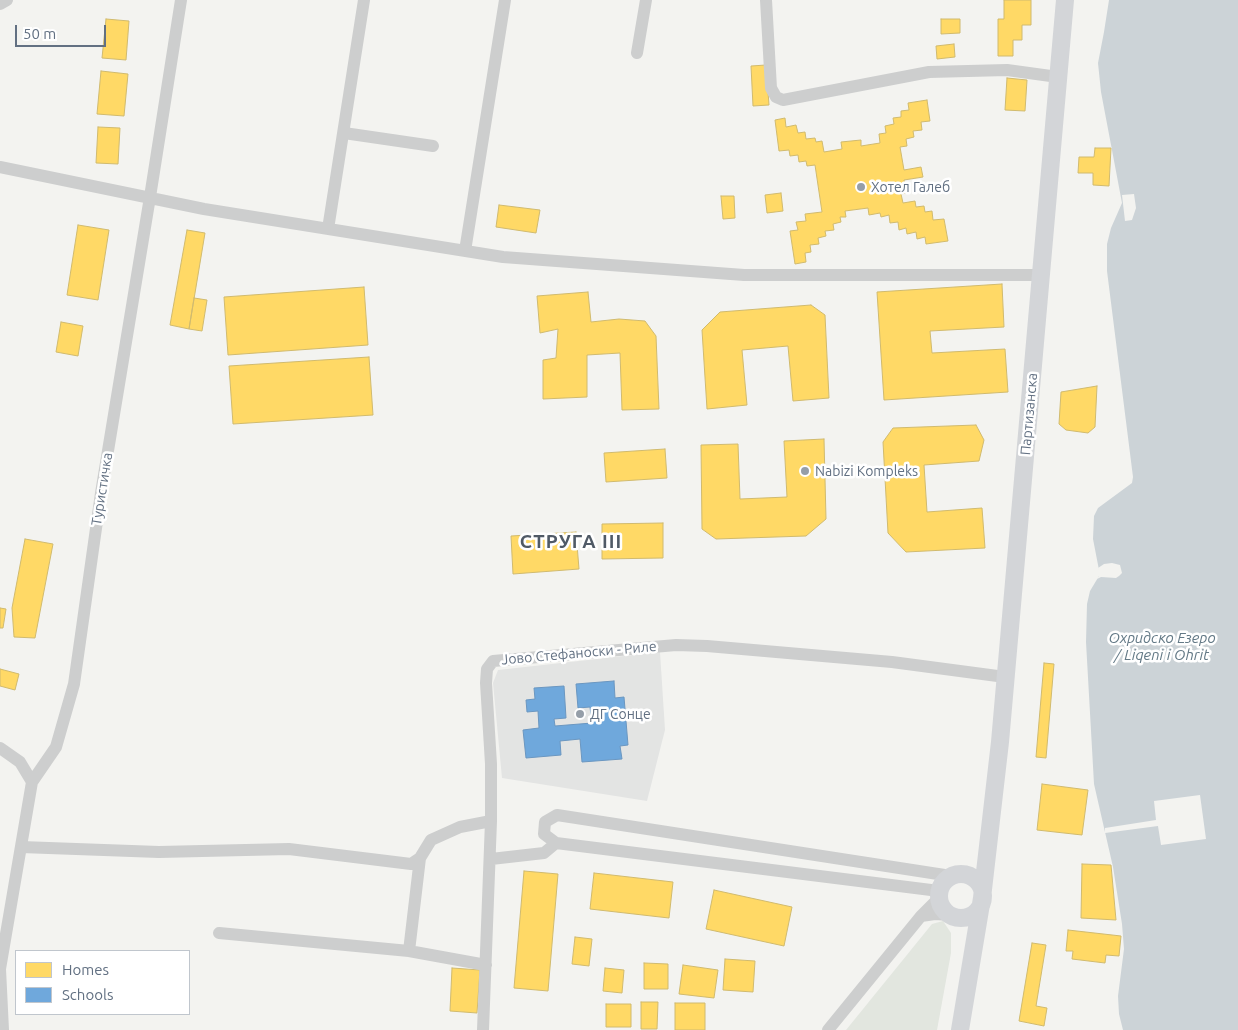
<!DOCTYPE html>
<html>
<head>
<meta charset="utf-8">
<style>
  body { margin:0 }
  #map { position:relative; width:1238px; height:1030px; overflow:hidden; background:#f3f3f0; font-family:Ubuntu,sans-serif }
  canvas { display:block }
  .legend { position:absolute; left:15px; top:950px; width:175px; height:65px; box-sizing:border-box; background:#fff; border:1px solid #c0c6cd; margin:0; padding:6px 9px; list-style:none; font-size:15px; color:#627082 }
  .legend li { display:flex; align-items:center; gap:10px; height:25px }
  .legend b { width:25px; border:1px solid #c0c6cd }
  .scale { position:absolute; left:15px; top:25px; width:91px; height:22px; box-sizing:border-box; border:2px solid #627082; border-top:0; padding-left:6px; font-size:15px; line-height:18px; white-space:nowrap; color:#627082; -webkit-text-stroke:4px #fff; paint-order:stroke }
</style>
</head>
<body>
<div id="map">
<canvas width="1238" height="1030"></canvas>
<ul class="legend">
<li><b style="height:14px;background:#ffd966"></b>Homes</li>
<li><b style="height:14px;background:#6fa8dc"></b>Schools</li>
</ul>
<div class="scale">50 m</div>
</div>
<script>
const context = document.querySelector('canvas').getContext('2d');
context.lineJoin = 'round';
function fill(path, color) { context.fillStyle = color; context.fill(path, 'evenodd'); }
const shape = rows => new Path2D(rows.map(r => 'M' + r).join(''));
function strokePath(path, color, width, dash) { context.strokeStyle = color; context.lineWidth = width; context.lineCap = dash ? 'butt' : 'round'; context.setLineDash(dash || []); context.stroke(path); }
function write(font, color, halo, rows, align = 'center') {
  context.font = font + ' Ubuntu,sans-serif'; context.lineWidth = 5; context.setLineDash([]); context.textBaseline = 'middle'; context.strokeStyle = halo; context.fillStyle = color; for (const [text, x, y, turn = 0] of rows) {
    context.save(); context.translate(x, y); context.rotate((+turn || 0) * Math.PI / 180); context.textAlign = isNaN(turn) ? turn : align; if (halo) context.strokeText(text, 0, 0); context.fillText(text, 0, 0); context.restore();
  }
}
const built = shape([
  [660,652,665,730,647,801,502,778,493,683,498,670]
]);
const green = shape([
  [943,921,951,933,951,953,937,1030,846,1030,932,924]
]);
const water = shape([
  [1109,0,1238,0,1238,1030,1123,1030,1119,1014,1118,996,1124,949,1122,924,1113,867,1094,784,1086,642,1087,604,1090,591,1099,576,1099,570,1093,539,1094,516,1098,508,1132,483,1133,477,1107,271,1107,244,1111,228,1122,203,1101,92,1098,63,1104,32]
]);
const pier = shape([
  [1134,194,1136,208,1132,220,1125,221,1122,195],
  [1112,563,1120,565,1122,573,1119,576,1116,578,1101,577,1097,579,1099,576,1098,568,1104,564],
  [1200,795,1206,839,1161,845,1158,826,1105,833,1105,828,1156,820,1154,801]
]);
const homes = shape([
  [1004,0,1031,0,1031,25,1022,25,1022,40,1013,40,1013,56,998,56,998,19,1004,19,1004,0],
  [106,19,129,21,126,60,102,58,106,19],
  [941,19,960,19,960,33,941,34,941,19],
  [954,44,955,57,937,59,936,46,954,44],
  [766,65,769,105,753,106,751,66,766,65],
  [101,71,128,74,124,116,97,114,101,71],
  [1007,78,1027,80,1025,111,1005,110,1007,78],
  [927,100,930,121,921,122,922,130,913,131,914,137,906,139,907,146,900,147,904,170,921,167,923,177,904,180,906,193,901,194,903,203,915,201,916,207,924,206,925,212,932,211,933,220,944,219,948,241,926,244,925,237,917,239,916,232,907,234,906,228,899,230,898,222,890,223,889,215,881,217,880,213,869,215,868,208,845,211,846,217,840,217,841,222,833,224,834,230,825,231,826,236,818,238,819,244,810,245,811,252,805,253,806,262,795,264,790,231,798,230,796,222,806,221,805,214,822,212,815,165,807,166,806,161,799,162,798,155,790,156,789,150,779,151,775,120,785,118,786,127,796,125,798,133,805,132,806,139,815,138,816,142,822,141,824,152,842,149,841,142,861,140,861,146,880,143,879,134,886,133,885,126,894,124,893,118,901,117,901,111,909,110,908,103,927,100],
  [98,127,120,128,118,164,96,163,98,127],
  [1095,148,1111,148,1109,186,1093,185,1093,173,1078,173,1079,157,1094,157,1095,148],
  [781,193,783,211,767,213,765,195,781,193],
  [721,196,734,196,735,218,723,219,721,196],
  [499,205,540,210,536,233,496,227,499,205],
  [78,225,109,230,98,300,67,295,78,225],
  [187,230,205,233,189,329,170,325,187,230],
  [1002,284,1004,327,930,331,932,353,1005,349,1008,392,884,400,877,292,1002,284],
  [364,287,368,345,228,355,224,297,364,287],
  [588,292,591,322,619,319,645,321,656,336,659,409,622,410,620,353,587,355,587,397,543,399,543,360,556,358,558,329,540,333,537,296,588,292],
  [194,298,207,300,202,331,189,329,194,298],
  [811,305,825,315,829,398,793,401,788,346,742,350,747,405,707,409,702,330,720,312,811,305],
  [61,322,83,326,78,356,56,352,61,322],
  [369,357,373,415,233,424,229,366,369,357],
  [1097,386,1095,427,1088,433,1066,430,1059,424,1061,392,1097,386],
  [976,425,984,440,979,461,924,465,927,512,982,508,985,548,906,552,888,533,883,442,893,428,976,425],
  [824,439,826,519,806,536,716,539,702,529,701,445,738,444,740,499,787,497,784,441,824,439],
  [665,449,667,478,606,482,604,453,665,449],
  [663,523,663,558,602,559,602,524,663,523],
  [576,532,579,569,513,574,511,536,576,532],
  [25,539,53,544,35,638,14,637,12,608,25,539],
  [0,608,6,609,3,628,0,628,0,608],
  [1044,663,1054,664,1046,758,1036,757,1044,663],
  [0,669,19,674,15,690,0,686,0,669],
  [1042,784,1088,790,1082,835,1037,830,1042,784],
  [1082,864,1111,865,1116,920,1081,918,1082,864],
  [524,871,558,874,548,991,514,988,524,871],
  [594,873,673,882,669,918,590,909,594,873],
  [714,890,792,907,784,946,706,929,714,890],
  [1068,930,1121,936,1119,956,1106,955,1105,963,1072,959,1073,951,1066,951,1068,930],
  [575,937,592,939,589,966,572,964,575,937],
  [1032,943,1046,945,1036,1006,1047,1008,1044,1026,1019,1021,1032,943],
  [725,959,755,961,753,992,723,990,725,959],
  [644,963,668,964,668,989,644,989,644,963],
  [683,965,718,970,714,998,679,994,683,965],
  [452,968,480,970,477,1013,450,1011,452,968],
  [605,968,624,970,622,993,603,991,605,968],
  [641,1002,658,1002,657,1029,641,1029,641,1002],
  [675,1003,705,1003,705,1030,675,1030,675,1003],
  [606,1004,631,1004,631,1027,606,1027,606,1004]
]);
const schools = shape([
  [614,681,615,698,624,697,628,745,620,746,622,759,582,762,580,739,560,741,561,755,526,758,523,730,539,728,538,711,527,712,526,700,535,699,534,688,564,686,566,718,554,719,555,726,592,723,590,707,578,708,576,684,614,681]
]);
const minor = shape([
  [766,0,771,88,776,97,783,100,929,72,1007,70,1058,77],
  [0,4,7,0],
  [637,53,646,0],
  [344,133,433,146],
  [0,167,204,209,503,257,744,275,1041,275],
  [328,229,364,0],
  [465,251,505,0],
  [0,748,20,762,32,782],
  [21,847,159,852,289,849,411,864,420,858,431,840,460,827,491,821],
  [491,859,544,853,556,843],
  [939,891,556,843,544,834,545,822,557,815,951,876],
  [921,916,935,914,951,915],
  [219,933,409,951,486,965],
  [409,951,420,858],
  [0,969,32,782,56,747,74,684,101,493,150,197,181,0],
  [0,969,3,1030],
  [483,1030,491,821,491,764,486,683,487,669,493,661,676,645,707,646,892,662,1005,677],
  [828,1030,921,916,939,898]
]);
const secondary = shape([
  '939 896a22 22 0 1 1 44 0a22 22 0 1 1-44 0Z',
  [960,1030,982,898,1000,742,1065,0]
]);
const markers = [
  [861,187,5,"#959ea8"],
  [805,471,5,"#959ea8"],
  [580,714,5,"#959ea8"]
];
const poiNames = [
  ["Хотел Галеб",871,187],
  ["Nabizi Kompleks",815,471],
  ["ДГ Сонце",590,714]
];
const streetNames = [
  ["Партизанска",1029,414,-85],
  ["Туристичка",102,489,-81],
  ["Јово Стефаноски - Риле",579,653,-5]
];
const waterNames = [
  ["Охридско Езеро",1162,638],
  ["/ Liqeni i Ohrit",1162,655]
];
const districtNames = [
  ["СТРУГА III",571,542]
];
fill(built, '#e3e4e3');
fill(green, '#e2e6df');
fill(water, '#ccd3d7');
fill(pier, '#f3f3f0');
fill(homes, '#ffd966');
strokePath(homes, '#d0ba6e', 1);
fill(schools, '#6fa8dc');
strokePath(schools, '#6b97c1', 1);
strokePath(minor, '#cdcece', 12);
strokePath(secondary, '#d3d5d8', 18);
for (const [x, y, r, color] of markers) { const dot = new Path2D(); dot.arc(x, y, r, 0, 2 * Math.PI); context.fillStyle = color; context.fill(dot); strokePath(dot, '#fff', 2); }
write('14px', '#627082', '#fff', poiNames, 'left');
write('14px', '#627082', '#fff', streetNames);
write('italic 15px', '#637986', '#fff', waterNames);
context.letterSpacing = '1px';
write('bold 19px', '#505a66', '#fff', districtNames);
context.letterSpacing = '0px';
</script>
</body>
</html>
